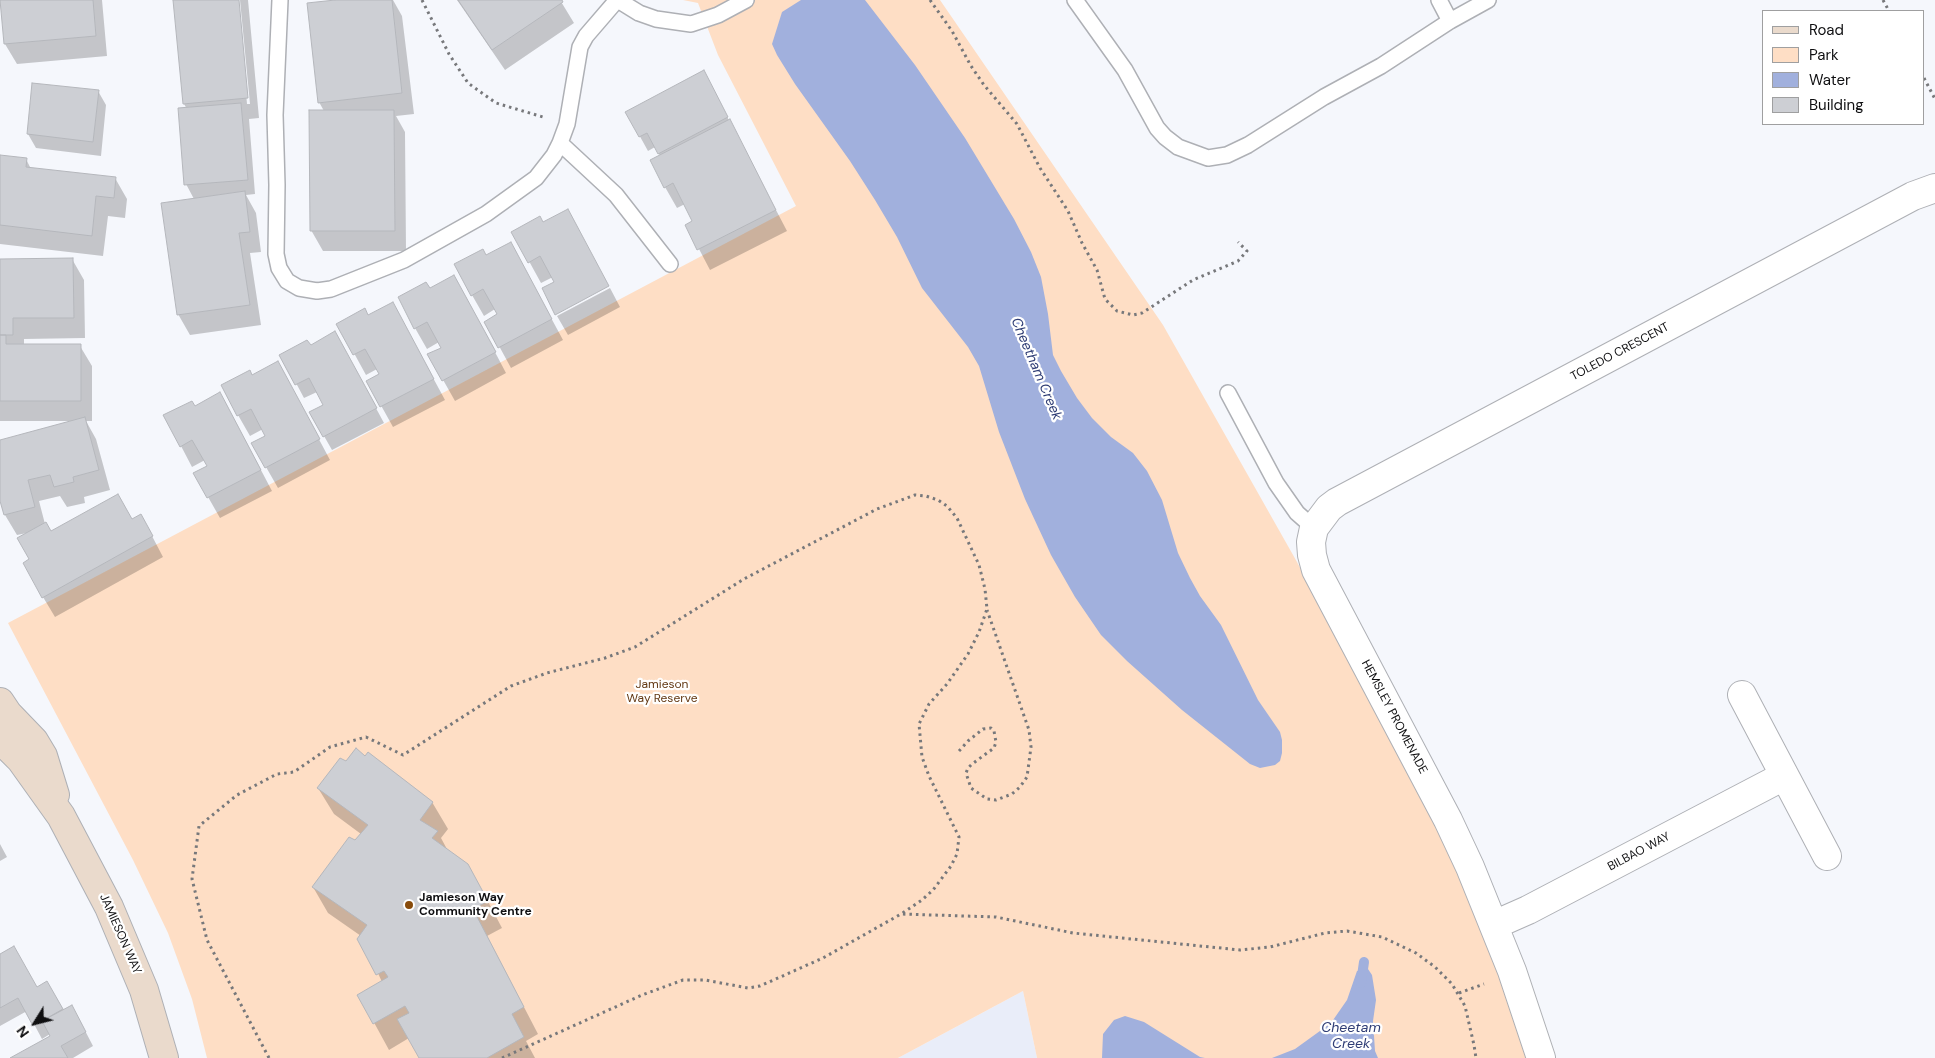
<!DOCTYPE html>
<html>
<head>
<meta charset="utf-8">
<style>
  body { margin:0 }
  #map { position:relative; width:1935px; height:1058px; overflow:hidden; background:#f5f7fc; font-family:"DM Sans",sans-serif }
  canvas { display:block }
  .legend { position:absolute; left:1762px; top:10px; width:162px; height:115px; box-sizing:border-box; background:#fff; border:1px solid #9f9fa0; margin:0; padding:6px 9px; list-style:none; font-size:15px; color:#0f0f11 }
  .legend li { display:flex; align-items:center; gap:10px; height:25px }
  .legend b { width:25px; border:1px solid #9f9fa0 }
  .north { position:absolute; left:10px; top:998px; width:50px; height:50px; -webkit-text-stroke:4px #fff; paint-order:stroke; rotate:234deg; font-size:14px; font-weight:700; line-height:20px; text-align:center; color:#0f0f11 }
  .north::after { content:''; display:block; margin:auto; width:18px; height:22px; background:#0f0f11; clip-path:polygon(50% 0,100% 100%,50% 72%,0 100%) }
</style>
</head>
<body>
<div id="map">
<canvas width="1935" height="1058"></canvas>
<ul class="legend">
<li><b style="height:6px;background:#eadacc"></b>Road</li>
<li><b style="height:14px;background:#fedec5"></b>Park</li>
<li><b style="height:14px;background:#a1b0dd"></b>Water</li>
<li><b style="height:14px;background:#cdcfd4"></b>Building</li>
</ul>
<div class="north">N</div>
</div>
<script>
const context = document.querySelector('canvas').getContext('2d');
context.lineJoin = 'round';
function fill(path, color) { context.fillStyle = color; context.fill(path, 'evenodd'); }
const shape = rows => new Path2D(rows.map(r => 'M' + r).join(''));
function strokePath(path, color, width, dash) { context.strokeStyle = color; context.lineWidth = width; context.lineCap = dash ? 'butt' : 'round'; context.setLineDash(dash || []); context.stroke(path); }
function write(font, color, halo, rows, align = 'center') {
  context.font = font + ' "DM Sans",sans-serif'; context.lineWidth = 4.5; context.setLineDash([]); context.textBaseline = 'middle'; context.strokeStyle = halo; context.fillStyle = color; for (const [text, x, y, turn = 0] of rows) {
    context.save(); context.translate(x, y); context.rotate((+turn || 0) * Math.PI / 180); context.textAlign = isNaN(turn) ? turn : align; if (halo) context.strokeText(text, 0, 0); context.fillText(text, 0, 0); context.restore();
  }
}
const built = shape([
  [1023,991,1037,1058,898,1058]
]);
const green = shape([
  [683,0,940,0,1163,325,1297,562,1441,835,1497,966,1527,1058,1037,1058,1023,991,898,1058,207,1058,192,999,168,933,133,860,8,623,796,206,718,55,698,3]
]);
const water = shape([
  [801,0,865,0,915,65,965,138,1014,219,1031,252,1041,277,1048,314,1053,355,1061,371,1077,398,1092,418,1111,437,1133,453,1147,471,1162,500,1178,553,1190,578,1200,596,1221,625,1258,700,1280,732,1282,740,1282,753,1280,761,1275,765,1260,768,1250,764,1182,710,1127,661,1101,635,1075,597,1051,555,1025,499,999,432,979,366,968,347,922,288,897,237,875,200,850,161,795,84,777,55,772,44,782,12],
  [1368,969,1372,975,1376,1000,1373,1021,1375,1051,1378,1058,1272,1058,1295,1049,1331,1023,1347,1000,1357,971],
  [1125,1016,1144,1022,1200,1057,1205,1058,1102,1058,1103,1034,1114,1020]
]);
const shadow = shape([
  [1,0,102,0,107,56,17,64,5,44],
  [174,0,238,0,247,104,250,104,240,0,248,0,259,118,249,119,255,194,246,195,256,213,261,252,250,253,261,325,190,335,178,314,194,199,186,184,187,109,184,104],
  [347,0,393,0,402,16,414,114,396,116,405,132,406,251,323,251,311,230,324,111,319,102],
  [457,0,560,0,574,23,505,70],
  [711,86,787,231,710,270,699,249,694,222,685,204,677,208,665,187,660,156,655,147,648,151,627,113],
  [98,91,106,105,101,156,36,148,28,134],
  [0,156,26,159,31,169,115,178,127,199,125,218,108,216,103,256,0,244],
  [540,218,556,283,553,277,541,283,513,232],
  [486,257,522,264,563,340,511,368,486,322,498,315,495,309,484,316,472,295],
  [72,259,84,280,85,338,24,339,24,345,80,346,92,366,92,421,86,421,96,439,110,490,84,497,85,503,67,507,60,496,39,501,45,524,51,532,131,520,152,536,163,557,55,617,43,597,31,560,27,533,17,535,5,515,0,496,0,441,71,421,0,421,0,260],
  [610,288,620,307,568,335,557,316],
  [430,290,466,297,506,373,455,401,429,355,442,348,439,342,427,349,415,328],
  [368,316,404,324,445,400,393,427,368,382,381,375,377,369,366,375,338,324],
  [310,347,343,347,384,423,332,450,324,436,324,405,317,392,304,398,281,355],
  [252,377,289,383,330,460,278,488,266,467,267,437,263,429,250,436,238,415],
  [194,408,232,415,272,491,220,518,195,474,208,466,205,460,192,467,181,446],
  [318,788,432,802,448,829,441,838,448,851,483,892,502,928,487,936,538,1034,526,1041,535,1058,420,1058,409,1038,389,1050,359,995,382,982,361,936,328,913,313,887,361,834,334,814],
  [0,844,7,857,0,861],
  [0,955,37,988,47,983,63,1011,80,1021,93,1046,73,1058,13,1058,52,1037,50,1034,42,1039,27,1011,0,1026]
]);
const stream = shape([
  [1361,983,1364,962]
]);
const building = shape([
  [0,0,93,0,96,36,4,44,0,0],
  [173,0,239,0,248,98,183,104,173,0],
  [335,0,392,0,402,93,318,103,307,3,335,0],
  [458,0,562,0,563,2,492,50,458,0],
  [704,70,728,117,658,154,647,133,639,137,625,112,704,70],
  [32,83,99,90,93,142,27,134,32,83],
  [241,103,248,180,184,185,178,108,241,103],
  [309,110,394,110,395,231,310,231,309,110],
  [730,119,776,210,697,250,685,225,692,221,673,183,664,188,650,160,730,119],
  [0,155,27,158,26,167,116,177,114,198,96,196,92,236,0,225,0,155],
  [245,191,250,232,239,233,250,305,177,315,161,203,245,191],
  [568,209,609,286,555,315,542,288,554,282,540,256,528,263,511,232,540,216,543,222,568,209],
  [511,242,552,319,498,348,484,322,497,314,483,289,471,296,454,264,483,249,486,255,511,242],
  [73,258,74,318,13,318,13,335,0,335,0,259,73,258],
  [454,275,496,352,442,381,427,354,441,348,427,322,414,329,398,297,426,282,430,288,454,275],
  [393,302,434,379,380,407,366,381,379,374,365,349,353,355,336,324,365,308,368,315,393,302],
  [335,331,377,408,323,437,309,412,323,405,309,378,295,385,279,355,307,340,311,345,335,331],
  [0,335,6,335,6,344,81,344,81,401,0,401,0,335],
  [278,361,320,439,265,468,251,443,265,436,251,409,237,416,221,385,250,370,252,375,278,361],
  [220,392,261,470,207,498,193,473,207,466,192,440,180,447,163,415,192,401,195,406,220,392],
  [85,417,99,470,73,477,74,482,54,487,50,475,28,480,35,507,4,515,0,501,0,440,85,417],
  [118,494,132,519,141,514,153,536,42,598,23,563,29,559,17,538,46,522,51,531,118,494],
  [356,748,365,756,368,752,433,802,420,820,438,831,432,838,468,864,488,901,473,909,524,1007,512,1014,524,1037,487,1058,419,1058,397,1019,409,1013,405,1006,373,1024,357,995,388,977,384,971,376,975,357,939,367,925,312,887,349,837,355,840,368,825,317,788,340,758,346,761,356,748],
  [14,946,37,987,47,981,63,1009,33,1026,18,998,0,1008,0,954,14,946],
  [72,1005,86,1032,61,1046,68,1058,10,1058,50,1036,42,1021,72,1005]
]);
const path = shape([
  [422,0,449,54,468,83,496,103,543,117],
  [930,0,952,31,971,66,984,85,1017,124,1040,168,1068,211,1082,243,1097,270,1105,299,1117,311,1133,315,1142,313,1193,280,1238,261,1247,251,1238,242],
  [1883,0,1889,11],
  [1924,78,1935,99],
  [959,751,968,741,983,729,991,728,994,731,996,742,994,748,972,764,968,768,966,773,971,788,987,799,996,800,1012,794,1020,787,1027,777,1031,747,1029,730,987,610],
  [1459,993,1484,984],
  [269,1058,207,940,192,879,199,826,237,795,277,774,294,772,330,747,366,737,403,755,511,686,547,673,605,658,635,647,744,579,877,509,915,495,926,496,938,500,947,506,957,518,979,565,985,589,987,609,979,632,968,654,947,684,929,704,919,724,922,757,929,776,959,837,957,854,951,866,933,890,922,900,901,914],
  [502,1058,642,995,683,980,705,980,748,988,760,986,823,958,901,914,996,917,1073,933,1240,950,1270,947,1325,933,1347,931,1382,937,1416,953,1435,967,1452,984,1465,1006,1474,1045,1476,1058]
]);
const lane = shape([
  [280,0,275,115,277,185,276,254,279,268,287,281,299,288,317,291,331,289,404,260,486,214,536,178,554,155,560,143,567,124,580,47,586,36,617,0],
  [618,0,639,13,656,19,691,24,718,15,746,0],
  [1075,0,1125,70,1157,128,1165,137,1178,147,1208,158,1227,155,1248,145,1324,97,1381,66,1450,21,1488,0],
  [1439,0,1450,21],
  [560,143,616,195,670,264],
  [1228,393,1276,483,1297,513,1314,528]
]);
const street = shape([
  [1742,695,1827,856],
  [1494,925,1528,910,1784,776],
  [1541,1058,1512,971,1470,867,1448,820,1316,570,1312,555,1311,542,1314,528,1329,508,1337,502,1913,196,1935,188]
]);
const secondary = shape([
  [0,702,8,714,34,741,43,756,55,795],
  [0,739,21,760,61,816,109,907,144,990,164,1058]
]);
const markers = [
  [409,905,5,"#884b0b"]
];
const streetNames = [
  ["TOLEDO CRESCENT",1620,352,-28],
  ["HEMSLEY PROMENADE",1394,717,62],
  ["BILBAO WAY",1639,852,-28],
  ["JAMIESON WAY",120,934,66]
];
const parkNames = [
  ["Jamieson",662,685],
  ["Way Reserve",662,699]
];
const poiNames = [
  ["Jamieson Way",419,898],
  ["Community Centre",419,912]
];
const waterNames = [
  ["Cheetham Creek",1036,369,67],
  ["Cheetam",1351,1028],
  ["Creek",1351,1044]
];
fill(built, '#e9edf9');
fill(green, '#fedec5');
fill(water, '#a1b0dd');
fill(shadow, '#0003');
strokePath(stream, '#a1b0dd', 10);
fill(building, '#cdcfd4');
strokePath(building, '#b5b7bc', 1);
strokePath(lane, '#aeb0b5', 18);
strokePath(street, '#aeb0b5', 30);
strokePath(secondary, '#aeb0b5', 30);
strokePath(path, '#77787b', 3, [2.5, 4]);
strokePath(lane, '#fff', 15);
strokePath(street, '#fff', 28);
strokePath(secondary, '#eadacc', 28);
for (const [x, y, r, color] of markers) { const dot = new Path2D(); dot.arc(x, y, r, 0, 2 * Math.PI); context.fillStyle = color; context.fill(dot); strokePath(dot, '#fff', 2); }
write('12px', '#0f0f11', '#fff', streetNames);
write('12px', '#633914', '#fff', parkNames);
write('bold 12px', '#0f0f11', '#fff', poiNames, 'left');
write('italic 14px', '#2f3d75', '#fff', waterNames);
</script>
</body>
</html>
